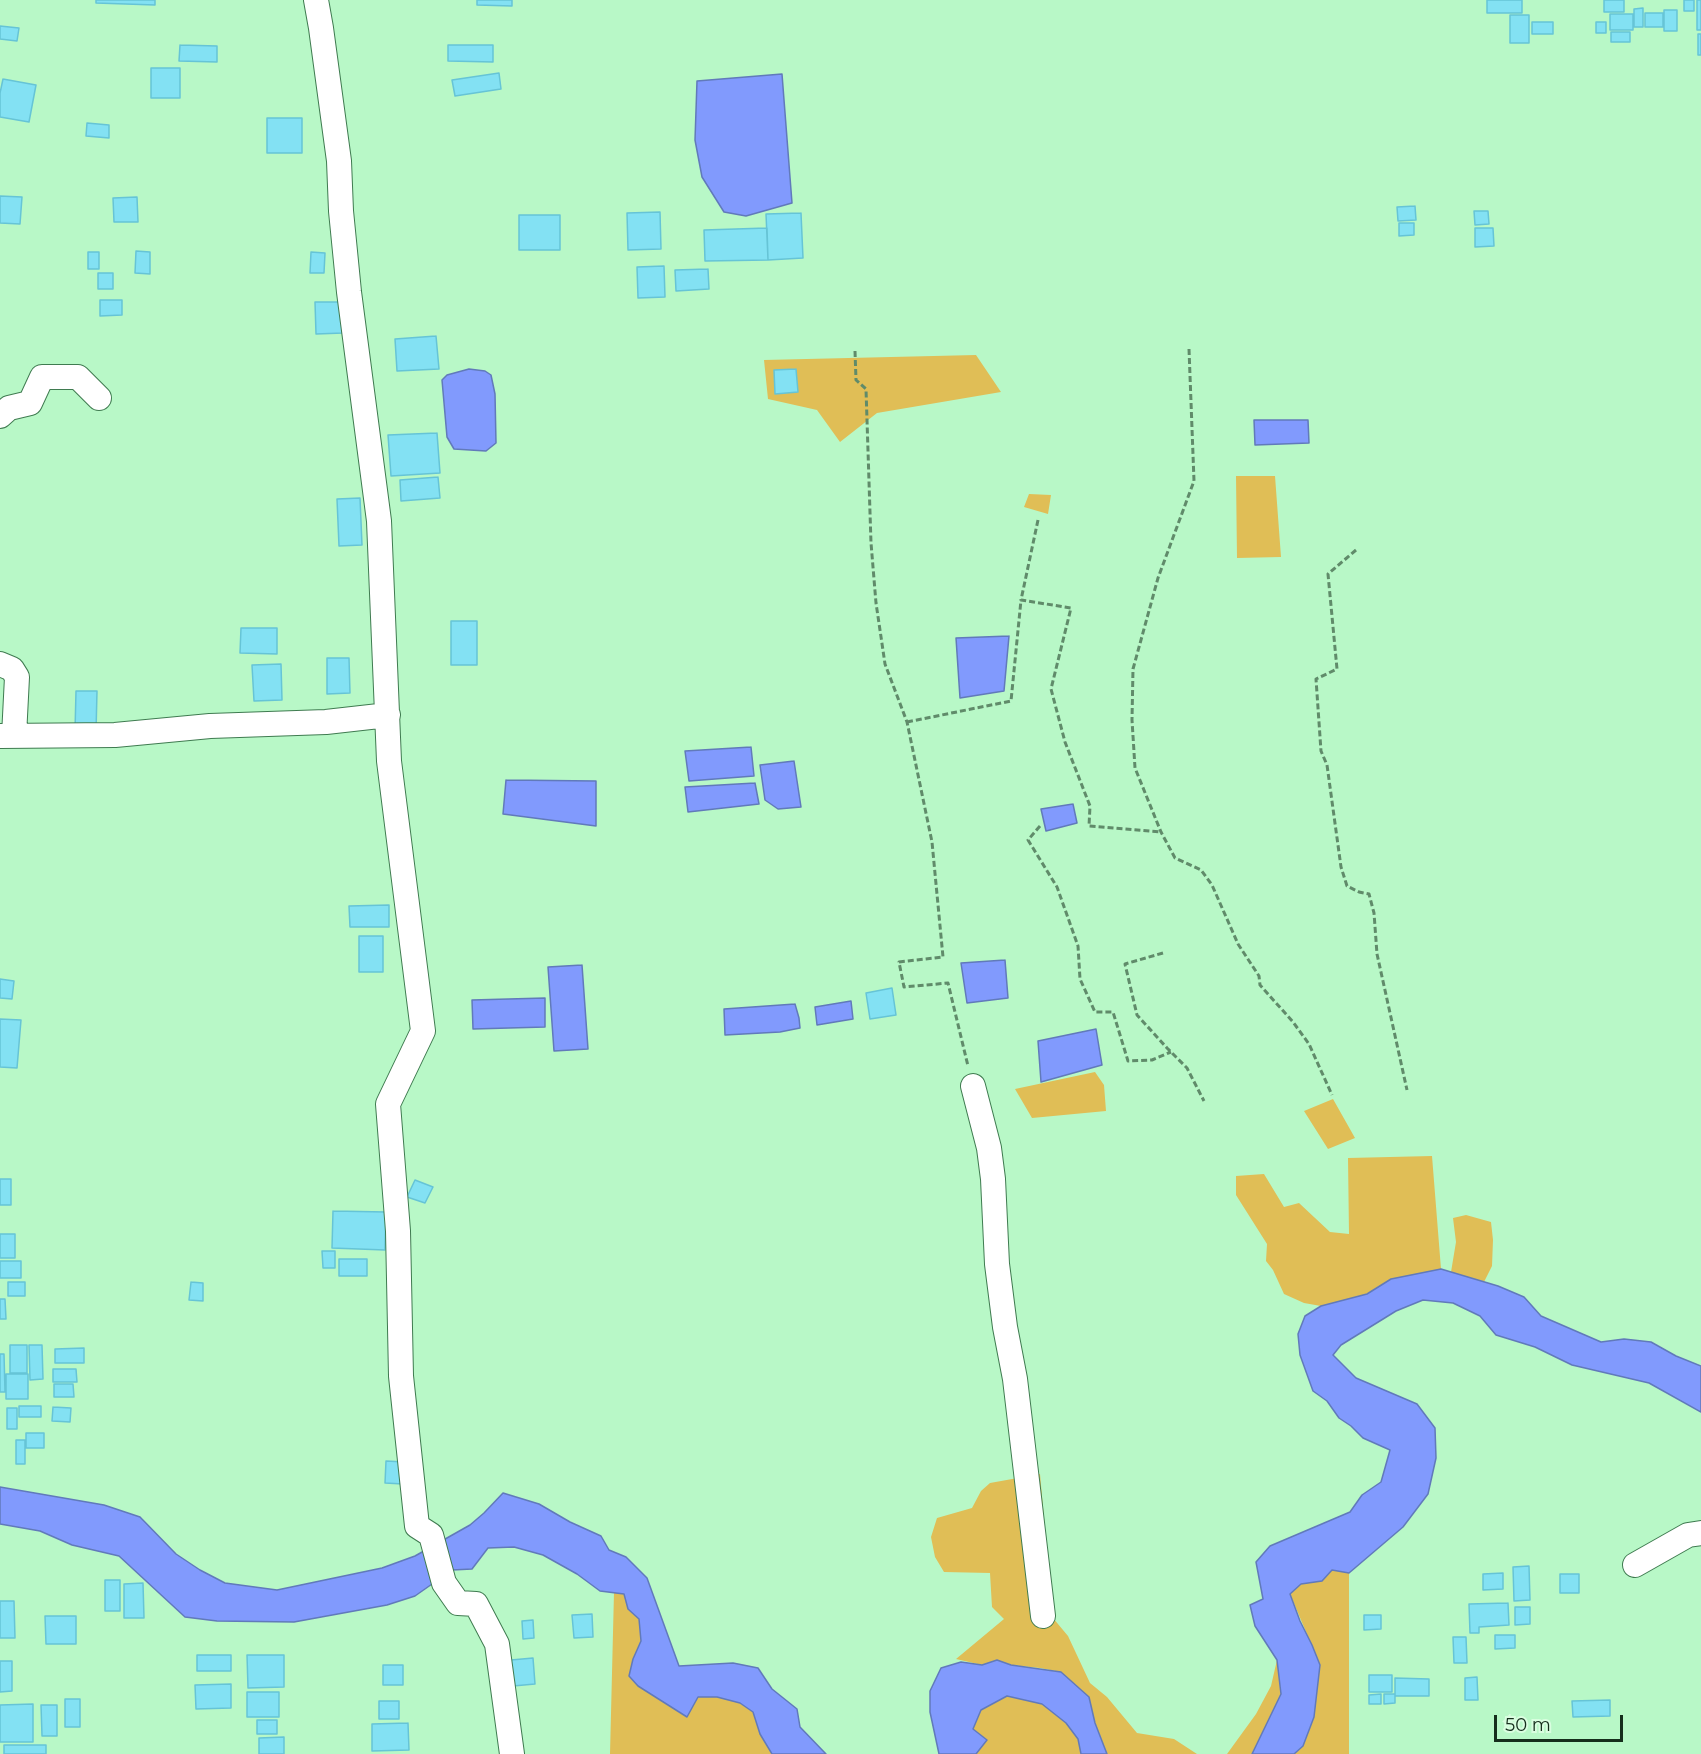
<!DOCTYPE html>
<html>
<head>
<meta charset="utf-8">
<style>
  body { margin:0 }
  #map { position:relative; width:1701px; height:1754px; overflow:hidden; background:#b8f8c7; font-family:Montserrat,sans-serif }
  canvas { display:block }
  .scale { position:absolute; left:1494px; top:1715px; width:129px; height:27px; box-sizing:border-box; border:3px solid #152e1c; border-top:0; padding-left:8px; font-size:18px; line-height:21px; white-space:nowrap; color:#152e1c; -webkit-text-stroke:4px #d9fee0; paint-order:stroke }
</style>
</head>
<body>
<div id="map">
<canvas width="1701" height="1754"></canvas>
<div class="scale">50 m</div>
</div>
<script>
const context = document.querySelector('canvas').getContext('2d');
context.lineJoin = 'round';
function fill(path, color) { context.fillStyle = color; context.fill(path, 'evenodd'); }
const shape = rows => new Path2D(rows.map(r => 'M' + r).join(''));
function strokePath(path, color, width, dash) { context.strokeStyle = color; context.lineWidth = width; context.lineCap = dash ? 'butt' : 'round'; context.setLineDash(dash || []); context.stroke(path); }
const green = shape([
  [976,355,1001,392,877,413,840,442,817,410,768,399,764,360],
  [1236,476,1275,476,1281,557,1237,558],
  [1029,494,1051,495,1048,514,1024,507],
  [1095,1072,1104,1085,1106,1111,1032,1118,1015,1089],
  [1333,1099,1355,1138,1328,1149,1304,1111],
  [1432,1156,1441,1269,1391,1279,1367,1294,1321,1306,1304,1303,1284,1294,1273,1270,1266,1261,1267,1244,1236,1195,1236,1176,1264,1174,1284,1207,1299,1203,1330,1232,1349,1234,1348,1158],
  [1466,1215,1491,1222,1493,1240,1492,1266,1484,1282,1451,1272,1456,1242,1453,1218],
  [1040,1474,1053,1618,1068,1636,1090,1683,1107,1697,1137,1733,1174,1739,1197,1754,1107,1754,1095,1723,1089,1697,1061,1672,1040,1668,1011,1665,997,1661,982,1665,956,1659,1004,1619,992,1607,990,1573,944,1572,935,1557,931,1537,937,1518,972,1508,981,1491,990,1483],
  [1332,1570,1349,1573,1349,1754,1294,1754,1303,1746,1314,1717,1320,1665,1290,1594,1301,1584,1322,1581],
  [614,1592,624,1594,628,1609,639,1619,641,1641,633,1659,629,1676,638,1686,687,1716,698,1697,717,1697,740,1703,753,1712,760,1734,772,1754,610,1754],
  [1277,1660,1281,1694,1267,1726,1252,1754,1227,1754,1256,1714,1271,1686],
  [1007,1696,1042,1703,1066,1723,1079,1740,1082,1754,976,1754,987,1740,973,1729,981,1710]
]);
const water = shape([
  [782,74,792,203,746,216,724,212,702,177,695,140,697,81,782,74],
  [469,369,485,371,491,375,495,394,496,443,486,451,454,449,447,437,442,380,447,375,469,369],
  [1308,420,1309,443,1255,445,1254,420,1308,420],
  [1009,636,1004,691,960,698,956,638,1009,636],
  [751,747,754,776,689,781,685,751,751,747],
  [794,761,801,807,778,809,765,800,760,765,794,761],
  [506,780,596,781,596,826,503,814,506,780],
  [755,783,759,804,688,812,685,787,755,783],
  [1073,804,1077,823,1046,831,1041,809,1073,804],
  [1005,960,1008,998,967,1003,961,963,1005,960],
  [582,965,588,1049,554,1051,548,967,582,965],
  [545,998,545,1027,473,1029,472,1000,545,998],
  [851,1001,853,1019,817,1025,815,1007,851,1001],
  [795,1004,799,1018,800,1028,780,1032,725,1035,724,1009,795,1004],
  [1096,1029,1102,1065,1041,1082,1038,1041,1096,1029],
  [1441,1269,1498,1286,1524,1297,1541,1316,1601,1342,1624,1339,1651,1342,1676,1356,1701,1366,1701,1412,1649,1383,1572,1365,1535,1347,1496,1335,1480,1316,1453,1303,1423,1300,1396,1311,1341,1345,1333,1355,1356,1378,1417,1404,1435,1428,1436,1458,1428,1494,1403,1527,1349,1573,1332,1570,1322,1581,1301,1584,1290,1594,1300,1621,1312,1645,1320,1665,1314,1717,1303,1746,1294,1754,1252,1754,1281,1694,1277,1660,1255,1626,1250,1605,1263,1599,1256,1562,1270,1546,1350,1512,1362,1495,1381,1482,1390,1450,1363,1438,1351,1426,1339,1418,1327,1401,1313,1391,1300,1355,1298,1334,1305,1316,1321,1306,1367,1294,1391,1279,1441,1269],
  [0,1487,104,1505,140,1517,176,1554,200,1570,225,1583,277,1590,382,1568,415,1556,470,1525,484,1513,503,1493,539,1504,570,1522,601,1536,609,1550,626,1557,647,1578,679,1666,733,1663,758,1668,772,1689,797,1709,800,1727,826,1754,772,1754,760,1734,753,1712,740,1703,717,1697,698,1697,687,1717,638,1686,629,1676,633,1659,641,1641,639,1619,628,1609,624,1594,600,1591,577,1574,543,1555,514,1547,488,1548,472,1569,452,1570,415,1596,387,1605,294,1622,217,1621,185,1617,119,1556,72,1545,40,1531,0,1524,0,1487],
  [997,1660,1011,1665,1061,1672,1089,1697,1095,1723,1107,1754,1081,1754,1078,1739,1066,1723,1042,1704,1007,1696,981,1710,973,1729,987,1740,976,1754,939,1754,930,1712,930,1691,941,1668,961,1662,982,1665,997,1660]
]);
const building = shape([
  [96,0,155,0,155,5,96,3,96,0],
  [477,0,512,0,512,6,477,5,477,0],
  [1487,0,1522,0,1522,13,1487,13,1487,0],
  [1604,0,1624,0,1624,12,1604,12,1604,0],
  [1684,0,1694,0,1694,11,1684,11,1684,0],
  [1697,0,1701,0,1701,30,1697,30,1697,0],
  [1643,8,1643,27,1634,27,1634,9,1643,8],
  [1664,10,1677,10,1677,31,1664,31,1664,10],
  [1645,13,1663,13,1663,27,1645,27,1645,13],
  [1610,14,1633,14,1633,30,1610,30,1610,14],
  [1510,15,1529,15,1529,43,1510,43,1510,15],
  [1532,22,1553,22,1553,34,1532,34,1532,22],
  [1596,22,1606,22,1606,33,1596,33,1596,22],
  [0,26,19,28,17,41,0,39,0,26],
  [1611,32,1630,32,1630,42,1611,42,1611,32],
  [1698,34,1701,34,1701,55,1698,55,1698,34],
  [180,45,217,46,217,62,179,61,180,45],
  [448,45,493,45,493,62,448,61,448,45],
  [151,68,180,68,180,98,151,98,151,68],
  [499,73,501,89,455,96,452,80,499,73],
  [3,79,36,85,29,122,0,117,0,93,3,79],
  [267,118,302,118,302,153,267,153,267,118],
  [87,123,109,125,109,138,86,136,87,123],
  [0,196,22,197,20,224,0,223,0,196],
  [137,197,138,222,114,222,113,198,137,197],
  [1415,206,1416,220,1398,221,1397,207,1415,206],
  [1474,211,1488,211,1489,224,1475,225,1474,211],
  [660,212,661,249,628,250,627,213,660,212],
  [801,213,803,258,768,260,766,214,801,213],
  [519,215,560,215,560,250,519,250,519,215],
  [1399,223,1414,223,1414,235,1399,236,1399,223],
  [767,228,768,260,705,261,704,230,767,228],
  [1475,228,1493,228,1494,246,1475,247,1475,228],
  [136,251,150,252,150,274,135,273,136,251],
  [88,252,99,252,99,269,88,269,88,252],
  [311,252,325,253,324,273,310,273,311,252],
  [664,266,665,297,638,298,637,267,664,266],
  [708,269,709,289,676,291,675,270,708,269],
  [98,273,113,273,113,289,98,289,98,273],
  [100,300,122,300,122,315,100,316,100,300],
  [315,302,342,302,343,333,316,334,315,302],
  [436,336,439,369,397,371,395,339,436,336],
  [796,369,798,392,775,394,774,370,796,369],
  [437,433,440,473,391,476,388,435,437,433],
  [438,477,440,498,401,501,400,480,438,477],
  [360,498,362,545,339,546,337,499,360,498],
  [451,621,477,621,477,665,451,665,451,621],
  [241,628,277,628,277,654,240,653,241,628],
  [327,658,349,658,350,693,327,694,327,658],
  [281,664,282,700,254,701,252,665,281,664],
  [76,691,97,691,96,732,75,731,76,691],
  [389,905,389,927,350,927,349,906,389,905],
  [359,936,383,936,383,972,359,972,359,936],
  [0,979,14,981,12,999,0,998,0,979],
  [892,988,896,1015,870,1019,866,993,892,988],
  [0,1019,21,1020,17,1068,0,1067,0,1019],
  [0,1179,11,1179,11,1205,0,1205,0,1179],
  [415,1180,433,1187,425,1203,407,1197,415,1180],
  [333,1211,386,1212,385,1250,332,1248,333,1211],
  [0,1234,15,1234,15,1258,0,1258,0,1234],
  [322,1251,335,1251,335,1268,323,1268,322,1251],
  [339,1259,367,1259,367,1276,339,1276,339,1259],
  [0,1261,21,1261,21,1278,0,1278,0,1261],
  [8,1282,25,1282,25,1296,8,1296,8,1282],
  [191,1282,203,1283,203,1301,189,1300,191,1282],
  [0,1299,5,1299,6,1319,0,1319,0,1299],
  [10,1345,27,1345,27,1373,10,1373,10,1345],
  [29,1345,42,1345,43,1379,30,1380,29,1345],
  [84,1348,84,1363,55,1363,55,1349,84,1348],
  [0,1354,4,1354,5,1392,0,1392,0,1354],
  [53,1369,76,1369,77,1382,53,1382,53,1369],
  [6,1374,28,1374,28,1399,6,1399,6,1374],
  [54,1384,73,1384,74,1397,54,1397,54,1384],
  [19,1406,41,1406,41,1417,19,1417,19,1406],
  [53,1407,71,1408,70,1422,52,1421,53,1407],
  [7,1408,17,1408,17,1429,7,1429,7,1408],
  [26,1433,44,1433,44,1448,26,1448,26,1433],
  [16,1440,25,1440,25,1464,16,1464,16,1440],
  [386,1461,405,1462,403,1484,385,1483,386,1461],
  [1529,1566,1530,1600,1514,1601,1513,1567,1529,1566],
  [1503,1573,1503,1589,1483,1590,1483,1574,1503,1573],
  [1560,1574,1579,1574,1579,1593,1560,1593,1560,1574],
  [105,1580,120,1580,120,1611,105,1611,105,1580],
  [143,1583,144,1618,124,1618,124,1584,143,1583],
  [0,1601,14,1601,15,1638,0,1638,0,1601],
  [1508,1603,1509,1625,1479,1627,1479,1633,1470,1633,1469,1604,1508,1603],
  [1515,1607,1530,1607,1530,1624,1515,1625,1515,1607],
  [592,1614,593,1637,574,1638,572,1615,592,1614],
  [1364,1615,1381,1615,1381,1629,1364,1630,1364,1615],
  [45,1616,76,1616,76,1644,46,1644,45,1616],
  [533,1620,534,1638,523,1639,522,1621,533,1620],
  [1495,1635,1515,1635,1515,1648,1495,1649,1495,1635],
  [1453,1637,1466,1637,1467,1663,1454,1663,1453,1637],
  [197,1655,231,1655,231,1671,197,1671,197,1655],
  [247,1655,284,1655,284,1687,248,1688,247,1655],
  [533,1658,535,1684,513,1686,511,1660,533,1658],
  [0,1661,12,1661,12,1691,0,1692,0,1661],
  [383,1665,403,1665,403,1685,383,1685,383,1665],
  [1369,1675,1392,1675,1392,1692,1369,1692,1369,1675],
  [1477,1677,1478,1700,1465,1700,1465,1678,1477,1677],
  [1395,1678,1429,1679,1429,1696,1395,1696,1395,1678],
  [231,1684,231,1708,196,1709,195,1685,231,1684],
  [247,1692,279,1692,279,1717,247,1717,247,1692],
  [1381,1694,1381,1704,1369,1704,1369,1695,1381,1694],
  [1384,1694,1395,1694,1395,1703,1384,1704,1384,1694],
  [65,1699,80,1699,80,1727,65,1727,65,1699],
  [1610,1700,1610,1716,1573,1717,1572,1701,1610,1700],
  [379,1701,399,1701,399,1719,379,1719,379,1701],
  [33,1704,33,1742,0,1742,0,1705,33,1704],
  [41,1705,57,1705,57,1736,42,1736,41,1705],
  [257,1720,277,1720,277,1734,257,1734,257,1720],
  [408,1723,409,1750,372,1751,372,1724,408,1723],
  [284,1737,284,1754,259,1754,259,1738,284,1737],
  [4,1745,46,1745,46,1754,4,1754,4,1745]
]);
const path = shape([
  [1189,349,1194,481,1158,578,1133,669,1132,720,1135,768,1161,832,1175,858,1201,870,1212,885,1238,944,1259,976,1260,985,1293,1022,1309,1044,1332,1095],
  [855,351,856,380,866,389,871,543,876,603,885,664,907,722,932,842,943,957,899,962,904,987,948,983,968,1066],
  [1038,520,1021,600,1071,608,1051,689,1065,742,1090,806,1089,826,1160,832],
  [1356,550,1328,574,1337,669,1316,679,1321,751,1327,765,1341,867,1347,886,1359,892,1369,894,1374,913,1377,954,1407,1090],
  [907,722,1011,701,1021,600],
  [1040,826,1028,840,1057,887,1078,946,1080,979,1095,1012,1113,1012,1128,1061,1152,1060,1171,1052],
  [1163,953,1125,964,1137,1015,1167,1048,1187,1068,1204,1101]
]);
const minor = shape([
  [316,0,321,28,339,161,341,211,349,292,379,521,389,761,423,1031,388,1104,398,1231,401,1376,417,1526,431,1535,444,1583,458,1603,476,1604,497,1644,512,1754],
  [0,416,9,408,30,403,42,377,78,377,99,398],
  [0,664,12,669,17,677,14,736],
  [0,736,115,735,210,726,326,722,388,715],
  [973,1086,989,1148,993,1179,997,1264,1005,1327,1015,1379,1043,1616],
  [1635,1565,1688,1535,1701,1533]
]);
fill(green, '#e0be56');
fill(water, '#819afd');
strokePath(water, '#617aba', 1.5);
fill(building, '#83e1f3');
strokePath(building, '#66c4d6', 1.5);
strokePath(minor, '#3f7b50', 26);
strokePath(path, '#608b6a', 3, [6, 3]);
strokePath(minor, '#fff', 24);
</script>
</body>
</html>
